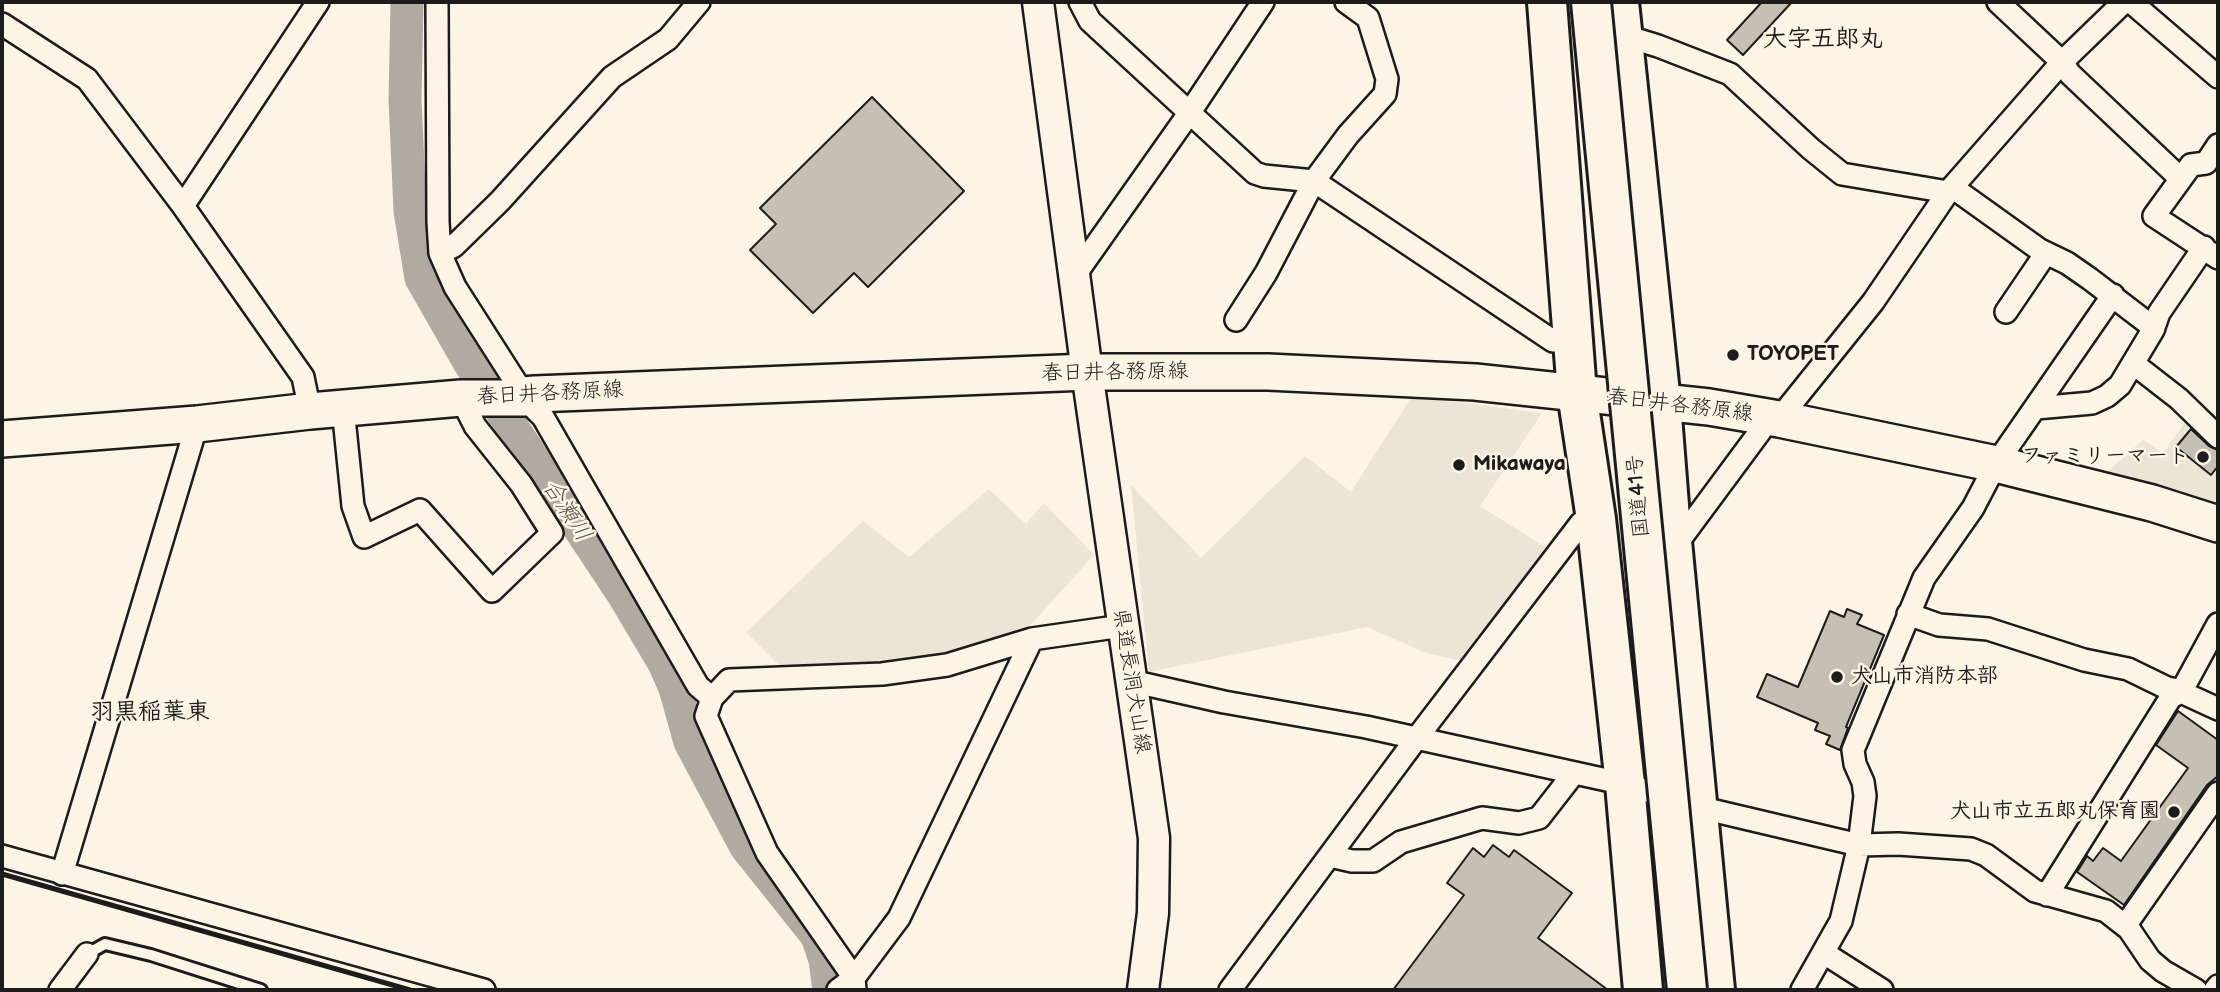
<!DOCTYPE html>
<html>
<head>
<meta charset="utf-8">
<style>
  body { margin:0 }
  #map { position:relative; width:2220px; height:992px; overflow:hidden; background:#fcf5e5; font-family:"Balsamiq Sans",sans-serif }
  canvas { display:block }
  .frame { position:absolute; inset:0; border:4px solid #1c1c1c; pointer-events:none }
</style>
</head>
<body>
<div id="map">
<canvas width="2220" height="992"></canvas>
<div class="frame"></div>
</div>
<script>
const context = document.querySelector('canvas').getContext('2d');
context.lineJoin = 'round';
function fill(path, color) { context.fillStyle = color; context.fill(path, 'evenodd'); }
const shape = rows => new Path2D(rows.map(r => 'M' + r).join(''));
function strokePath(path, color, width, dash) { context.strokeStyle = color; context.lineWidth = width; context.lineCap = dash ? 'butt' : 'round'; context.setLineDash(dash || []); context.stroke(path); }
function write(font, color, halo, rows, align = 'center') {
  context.font = font + ' "Balsamiq Sans","Klee One",sans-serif'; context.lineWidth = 5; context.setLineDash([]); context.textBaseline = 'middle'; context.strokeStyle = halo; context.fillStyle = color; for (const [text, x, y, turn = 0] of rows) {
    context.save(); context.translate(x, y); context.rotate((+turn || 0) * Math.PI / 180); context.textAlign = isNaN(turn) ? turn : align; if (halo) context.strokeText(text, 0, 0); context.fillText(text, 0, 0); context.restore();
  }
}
const built = shape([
  [1412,396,1542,413,1480,506,1545,547,1512,601,1463,661,1426,653,1367,627,1149,672,1131,485,1201,558,1305,456,1351,492],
  [2189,417,2218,443,2218,507,2106,473,2143,440,2163,453],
  [989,489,1026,524,1044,503,1094,555,1025,631,946,656,791,677,746,632,863,521,909,557]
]);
const river = shape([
  [407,2,405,99,410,211,421,278,469,362,623,594,664,663,675,688,690,742,746,847,817,936,825,960,829,990]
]);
const building = shape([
  [1762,2,1792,2,1743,55,1727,40,1762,2],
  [872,97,964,191,868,287,854,273,813,313,750,250,776,224,760,208,872,97],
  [2191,429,2209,446,2218,450,2218,466,2211,475,2176,447,2191,429],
  [1847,609,1862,615,1857,624,1884,635,1846,727,1848,728,1840,750,1826,744,1830,736,1815,730,1818,723,1757,697,1767,674,1798,687,1830,611,1844,617,1847,609],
  [2178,711,2218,740,2218,776,2207,785,2124,905,2077,872,2087,856,2093,861,2103,848,2121,861,2188,768,2156,745,2178,711],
  [1493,845,1509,857,1514,850,1572,893,1538,938,1608,990,1393,990,1464,895,1447,883,1473,848,1484,857,1493,845]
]);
const lane = shape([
  [87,954,105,944,151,955,261,990]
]);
const street = shape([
  [437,2,438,222,440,253,455,287,524,395],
  [1080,2,1090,21,1255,173,1264,176,1314,181,1553,341],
  [1998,2,2062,62,2070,74,2181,179],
  [2131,2,2218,77],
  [2,24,87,79,183,206,303,377,310,411],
  [1622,35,1658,46,1730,74,1811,149,1842,174,1948,192],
  [2218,145,2206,163,2191,165,2154,216,2218,258],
  [1952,187,2040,250,2067,263,2090,279,2154,328],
  [183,206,318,2],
  [440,253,454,246,500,201,612,77,668,39,699,2],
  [1075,275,1190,112,1263,2],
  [2006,312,2046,253],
  [1236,320,1266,273,1314,181,1348,135,1385,94,1387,79,1368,18,1346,2],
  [2134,364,2179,399,2218,437],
  [524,398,543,417,698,686,712,698],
  [343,408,353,506,364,537,420,510,492,591,552,533,521,484,475,426,461,398],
  [2036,408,2092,403,2107,396,2120,385,2153,330,2159,313,2204,247],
  [1779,419,1873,302,1948,192,2062,62,2124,2],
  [1673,549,1770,418],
  [1908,614,1939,625,1988,629,2084,660,2128,669,2167,688,2173,689,2179,693],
  [2218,624,2181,692,2218,709],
  [1131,681,1224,702,1366,727,1625,784,1698,807,1859,845,1898,844,1971,849,1986,855,2035,891,2106,911,2129,929,2150,960,2163,971,2196,990],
  [2,856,484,990],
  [1330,856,1352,861,1373,861,1401,842,1482,818,1519,823,1539,818,1574,773],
  [62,874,197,424],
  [2047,895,2171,697,2181,692],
  [2125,926,2218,793],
  [1824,953,1882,990],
  [60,990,87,954],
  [838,990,854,978,899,918,1032,639],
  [855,990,854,978,767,853,706,716,712,698,729,680,882,674,947,665,1032,639,1122,626],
  [1230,990,1416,739,1581,523,1596,519],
  [1802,990,1841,921,1859,845,1865,796,1863,782,1855,764,1853,750,1924,578,1973,508,1996,464,2113,295],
  [2215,990,2218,986]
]);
const secondary = shape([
  [1038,2,1087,372,1154,838,1153,913,1143,990]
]);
const primary = shape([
  [2,439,197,424,310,411,461,398,524,398,524,395,535,394,1087,372,1268,372,1475,382,1709,407,1779,419,1996,464,2152,503,2218,524]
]);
const highway = shape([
  [1547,2,1577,393,1596,519,1625,784,1643,990],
  [1619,2,1661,403,1671,531,1715,990]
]);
const rail = shape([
  [2,874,410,990]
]);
const highwayBridge = shape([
  [1591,2,1687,990]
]);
const markers = [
  [1733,355,7,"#1c1c1c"],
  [2203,457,7,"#1c1c1c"],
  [1459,465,7,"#1c1c1c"],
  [1837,677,7,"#1c1c1c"],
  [2174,812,7,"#1c1c1c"]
];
const poiNames = [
  ["TOYOPET",1747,355],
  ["ファミリーマート",2189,457,"right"],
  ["Mikawaya",1473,465],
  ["犬山市消防本部",1851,677],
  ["犬山市立五郎丸保育園",2160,812,"right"]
];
const streetNames = [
  ["春日井各務原線",1115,373,-1],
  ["春日井各務原線",550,394,-3],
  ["春日井各務原線",1680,406,7],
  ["国道41号",1639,496,-95],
  ["県道長洞犬山線",1131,681,81]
];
const waterNames = [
  ["合瀬川",566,511,57]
];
const quarterNames = [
  ["大字五郎丸",1823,40],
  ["羽黒稲葉東",150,713]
];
fill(built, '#ebe5d6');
strokePath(river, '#b0aba1', 33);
fill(building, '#c4c0b3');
strokePath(building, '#1c1c1c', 2);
strokePath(lane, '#1c1c1c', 16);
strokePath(street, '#1c1c1c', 26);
strokePath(secondary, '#1c1c1c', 35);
strokePath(primary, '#1c1c1c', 40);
strokePath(highway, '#1c1c1c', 44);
strokePath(lane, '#fcf5e5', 10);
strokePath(street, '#fcf5e5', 21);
strokePath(secondary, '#fcf5e5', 30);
strokePath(primary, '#fcf5e5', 35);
strokePath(highway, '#fcf5e5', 38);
strokePath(rail, '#1c1c1c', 5);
strokePath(highwayBridge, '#1c1c1c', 44, []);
strokePath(highwayBridge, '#fcf5e5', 38);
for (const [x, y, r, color] of markers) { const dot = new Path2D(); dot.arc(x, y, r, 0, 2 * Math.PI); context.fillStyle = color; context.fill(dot); strokePath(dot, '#fcf5e5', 2.5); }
write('bold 21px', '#1c1c1c', '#fcf5e5', poiNames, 'left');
write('21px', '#1c1c1c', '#fcf5e5', streetNames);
write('italic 23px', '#575551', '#fcf5e5', waterNames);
write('bold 24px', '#1c1c1c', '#fcf5e5', quarterNames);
</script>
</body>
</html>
